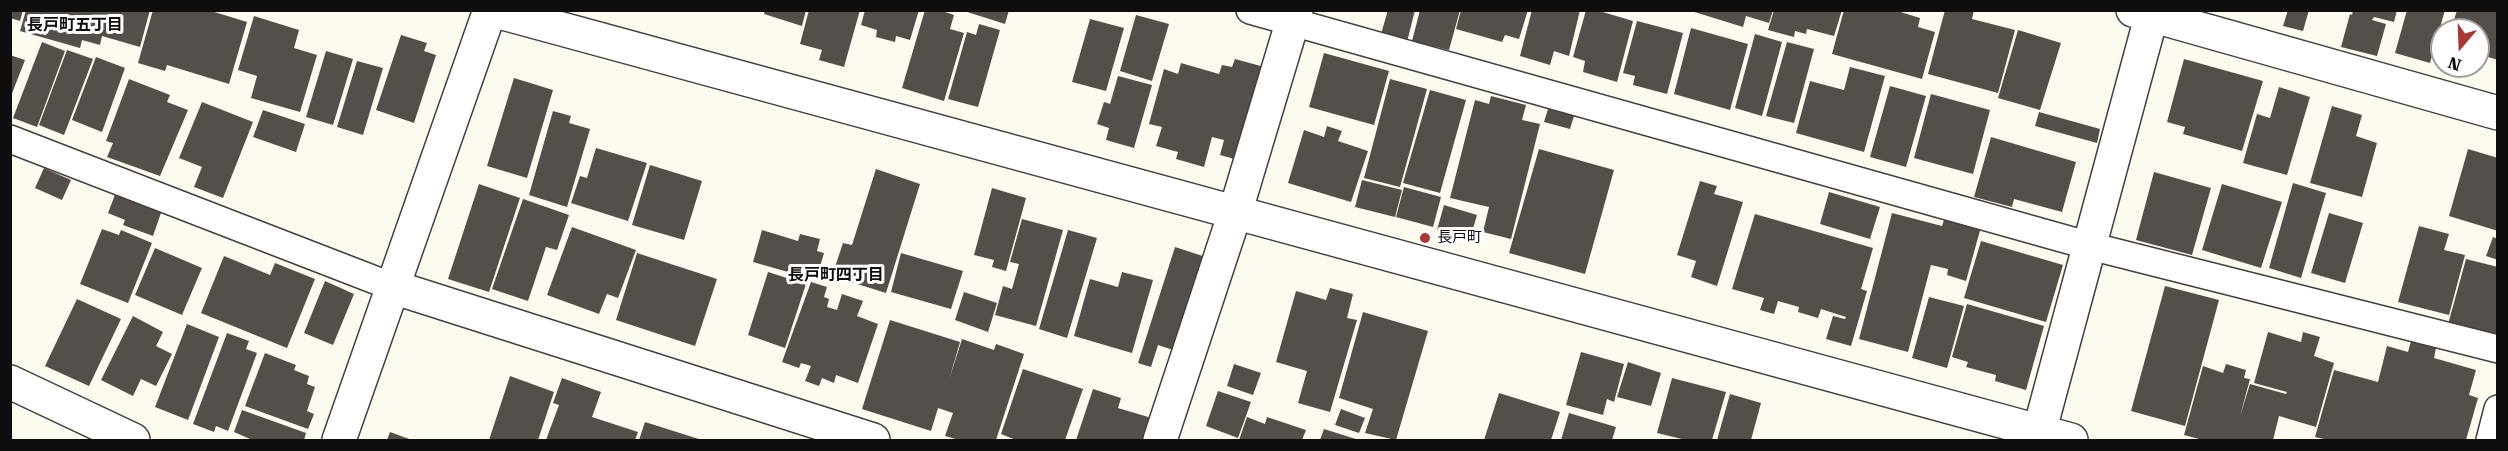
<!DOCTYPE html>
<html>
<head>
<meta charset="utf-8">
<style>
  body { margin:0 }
  #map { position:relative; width:2508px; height:451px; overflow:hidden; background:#fdfbf0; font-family:"Roboto Serif",serif }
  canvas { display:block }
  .frame { position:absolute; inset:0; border:12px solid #0e0e0e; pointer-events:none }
  .north { position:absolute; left:2430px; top:18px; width:60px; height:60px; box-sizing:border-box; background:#fff; border:2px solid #9f9f9f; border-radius:50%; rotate:199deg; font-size:16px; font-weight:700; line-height:24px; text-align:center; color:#0e0e0e }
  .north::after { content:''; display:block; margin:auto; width:21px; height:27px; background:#ab3839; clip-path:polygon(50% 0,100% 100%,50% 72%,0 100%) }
</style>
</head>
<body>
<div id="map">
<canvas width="2508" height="451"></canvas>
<div class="frame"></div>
<div class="north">N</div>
</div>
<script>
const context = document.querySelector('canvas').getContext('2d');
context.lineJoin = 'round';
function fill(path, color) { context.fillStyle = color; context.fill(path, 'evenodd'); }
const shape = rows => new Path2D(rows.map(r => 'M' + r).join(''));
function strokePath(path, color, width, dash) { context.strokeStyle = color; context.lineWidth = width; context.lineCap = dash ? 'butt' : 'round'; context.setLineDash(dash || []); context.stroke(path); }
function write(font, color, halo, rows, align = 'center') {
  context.font = font + ' "Roboto Serif","Noto Sans JP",serif'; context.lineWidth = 6; context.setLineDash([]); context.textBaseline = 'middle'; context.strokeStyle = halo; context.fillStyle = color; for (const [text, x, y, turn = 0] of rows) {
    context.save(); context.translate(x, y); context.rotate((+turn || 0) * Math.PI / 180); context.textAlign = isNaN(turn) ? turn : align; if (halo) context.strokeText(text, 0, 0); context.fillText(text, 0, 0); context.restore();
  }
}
const building = shape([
  [10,10,23,10,20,21,10,18],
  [26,10,150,10,140,47,102,36,100,45,82,40,80,48,20,31],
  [153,10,208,10,247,22,229,84,167,65,165,71,138,63],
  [765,10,806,10,802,26,764,14],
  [809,10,860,10,844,67,819,60,822,50,800,44],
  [865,10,919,10,910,40,896,36,895,42,876,37,877,30,861,25],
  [925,10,939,10,954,15,950,29,964,33,944,101,902,88],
  [961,10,1009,10,1005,24],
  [1388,10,1415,10,1407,42,1381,34],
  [1420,10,1460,10,1449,50,1412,41],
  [1461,10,1528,10,1519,39,1505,35,1502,42,1456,29],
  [1532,10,1580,10,1569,56,1554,51,1550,65,1520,56],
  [1586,10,1596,10,1633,21,1617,82,1583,72,1585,61,1573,57],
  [1688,10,1773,10,1769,23,1746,16,1743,27],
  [1774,10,1842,10,1834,36,1807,29,1806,34,1795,31,1794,37,1768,30],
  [1844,10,1894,10,1920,18,1918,27,1935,32,1922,79,1832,54],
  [1945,10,1974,10,1972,19,2015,30,1998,93,1928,74],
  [2288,10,2309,10,2303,31,2283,26],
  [2353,10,2397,10,2394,22,2374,17,2372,20,2386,24,2377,56,2341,47,2350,14,2352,15],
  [2407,10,2445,10,2430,63,2395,53],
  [2457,10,2498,10,2498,60,2478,54,2478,30,2451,30],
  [1136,15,1169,24,1152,81,1120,71],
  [254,16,299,30,294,48,317,55,300,112,251,98,257,76,238,70],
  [1090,19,1124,28,1106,91,1072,82],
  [1637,21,1683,33,1667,94,1633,85,1635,76,1623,73],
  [979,24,1000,30,978,107,948,99,967,32,976,35],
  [1691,28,1748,44,1730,110,1674,94],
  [2018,30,2061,43,2040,110,1998,98],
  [1755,34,1782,42,1762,116,1735,108],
  [401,35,427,43,424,51,436,55,414,123,376,110],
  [42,42,65,51,37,127,13,118],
  [1787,42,1814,49,1794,123,1766,116],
  [67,50,93,59,64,135,39,125],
  [326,51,353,59,333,125,306,117],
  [1324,53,1389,71,1374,125,1309,107],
  [10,55,25,60,11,96,10,96],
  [96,57,125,68,102,132,72,120],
  [1235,59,1272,69,1245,162,1220,155,1224,140,1212,137,1204,167,1176,159,1178,152,1156,146,1162,127,1149,124,1164,69,1178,74,1181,63,1219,74,1222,65,1232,67],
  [2184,59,2263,81,2242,151,2183,134,2185,127,2167,122],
  [357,61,383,68,363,135,337,127],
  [1850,67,1885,76,1864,152,1796,133,1810,81,1844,90],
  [1118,76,1152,85,1134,148,1106,140,1109,128,1097,124,1104,102,1110,104],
  [514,78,553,90,527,178,487,166],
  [129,79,170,95,167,102,188,110,160,176,107,157,113,143,106,141],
  [1390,79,1427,89,1400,187,1364,178],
  [1890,86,1926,96,1906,167,1870,157],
  [2279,87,2310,97,2287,175,2243,163,2257,114,2270,118],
  [1430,90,1466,100,1440,193,1403,183],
  [1931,94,1990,110,1973,174,1914,158],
  [1491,96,1526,105,1522,120,1540,124,1511,239,1483,232,1489,207,1450,198,1475,100,1489,104],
  [202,102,253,122,223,198,194,187,202,167,179,158],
  [2332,106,2362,115,2356,136,2377,143,2362,197,2310,183],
  [1548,109,1574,116,1570,129,1544,122],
  [263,110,305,124,296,152,253,137],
  [553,111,571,116,569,123,590,129,567,207,529,195],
  [2039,112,2100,129,2097,143,2035,126],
  [1327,126,1342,131,1338,141,1368,151,1351,202,1288,183,1304,130,1324,137],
  [1991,137,2076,162,2062,212,2014,199,2012,207,1974,197],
  [596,148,647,163,628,221,571,203,580,176,587,178],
  [1539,149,1614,170,1585,274,1509,253],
  [2468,149,2498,158,2498,231,2449,216],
  [650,165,702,181,684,240,632,225],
  [44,168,71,180,62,200,35,188],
  [876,169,920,184,886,293,832,276,843,243,852,245],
  [2154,172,2211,188,2192,255,2136,240],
  [1362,180,1402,190,1395,217,1355,207],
  [1700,181,1717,186,1714,194,1743,202,1717,286,1691,277,1696,261,1677,255],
  [2293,183,2326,193,2301,278,2269,268],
  [479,184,520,198,489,292,448,279],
  [2222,184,2282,202,2261,268,2202,250],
  [1404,187,1441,197,1433,227,1396,217],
  [992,188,1026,198,1006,271,992,267,994,260,974,255],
  [116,192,162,210,153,236,123,225,125,220,108,213],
  [1829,192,1880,207,1870,239,1820,224],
  [523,199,569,215,557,250,546,247,528,301,492,289],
  [1444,205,1477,215,1470,239,1437,230],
  [1892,213,1942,226,1945,217,1981,227,1966,281,1947,275,1948,269,1931,265,1908,352,1859,339],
  [2329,213,2363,223,2345,283,2311,273],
  [1755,214,1873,248,1861,289,1867,291,1851,346,1826,339,1833,316,1845,319,1846,317,1821,309,1818,318,1798,312,1799,307,1778,301,1774,314,1760,310,1764,298,1732,289],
  [1022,219,1063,230,1036,326,995,315,1003,286,1012,289,1019,264,1010,262],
  [2419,226,2449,234,2444,250,2465,255,2449,315,2398,302],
  [572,227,636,250,618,298,607,294,599,314,547,295],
  [102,229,119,235,121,230,152,243,128,303,80,284],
  [762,230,798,241,800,234,820,239,817,251,824,253,816,280,753,262],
  [1068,230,1097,238,1067,338,1039,329],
  [2493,237,2498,239,2498,260,2486,256],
  [1981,241,2063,265,2046,322,1964,298],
  [1175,247,1212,259,1182,353,1158,345,1151,367,1138,363],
  [155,248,202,268,182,315,135,295],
  [637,253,717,279,695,346,616,320],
  [901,253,963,271,951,309,891,292],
  [224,256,270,275,275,263,315,279,287,348,201,313],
  [2466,259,2498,267,2498,341,2447,328],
  [768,272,806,284,785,348,748,335],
  [1122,272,1153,280,1132,353,1074,336,1090,279,1118,287],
  [325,281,354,294,333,345,304,333],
  [811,282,827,287,824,297,829,299,827,307,837,310,842,294,863,301,857,316,878,324,858,383,836,375,834,383,822,378,819,386,805,381,811,366,801,363,799,368,782,362],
  [2165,286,2219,300,2185,426,2131,411],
  [1330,288,1353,294,1347,318,1357,320,1330,412,1298,403,1307,371,1276,362,1296,291,1326,300],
  [964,292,997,303,988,332,955,320],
  [1929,297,1964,306,1947,368,1912,358],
  [77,299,121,319,89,386,45,366],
  [1967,304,2044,326,2026,390,1995,381,1996,375,1966,367,1968,362,1952,357],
  [1363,312,1428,331,1396,440,1365,433,1373,409,1339,398],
  [133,316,163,332,156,346,172,354,156,386,141,379,133,396,101,380],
  [890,320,960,342,949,380,962,339,994,350,996,344,1024,354,996,440,959,440,945,436,953,413,938,408,931,431,862,409],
  [187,324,219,337,188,420,155,407],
  [2268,332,2301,342,2303,332,2320,337,2314,356,2334,363,2316,427,2279,416,2273,440,2203,440,2184,435,2203,366,2223,373,2226,364,2246,370,2244,378,2250,379,2240,416,2250,384,2286,394,2287,392,2254,383],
  [227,333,249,341,246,349,257,353,228,431,216,426,214,432,193,424],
  [2411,341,2436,348,2434,358,2476,370,2469,395,2478,398,2466,440,2328,440,2315,437,2334,370,2378,382,2387,346,2408,352],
  [1581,352,1624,364,1614,402,1607,399,1603,415,1566,405],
  [265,353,296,365,294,370,309,376,307,384,315,387,307,411,314,414,308,429,245,406],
  [1628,362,1661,373,1651,406,1617,397],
  [1234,364,1261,373,1253,395,1227,386],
  [1023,369,1083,389,1065,440,1016,440,1001,434],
  [510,376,554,392,538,440,489,440],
  [562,378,601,392,592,417,638,432,635,440,546,440,559,405,553,403],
  [1672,378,1726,392,1712,440,1686,440,1657,433],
  [1093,389,1121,398,1118,408,1155,419,1148,440,1076,440],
  [1218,391,1251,402,1238,438,1206,426],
  [1499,393,1560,412,1551,440,1484,440],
  [1730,394,1761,403,1751,440,1717,440],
  [1341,409,1365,418,1359,433,1335,425],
  [242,410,306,433,304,440,250,440,250,439,234,432],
  [1569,413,1616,427,1612,440,1561,440],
  [1247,417,1265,424,1267,417,1306,430,1302,440,1239,440],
  [645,422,702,440,639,440],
  [1324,429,1359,440,1320,440],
  [390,432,412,440,387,440]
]);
const service = shape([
  [1250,10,2090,246,2498,349],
  [10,139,393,287],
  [2490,440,2498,409]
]);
const minor = shape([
  [2133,10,2498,113],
  [393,287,873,440],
  [10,382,133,440],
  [1160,440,1235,213,1296,10],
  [2037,440,2153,10]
]);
const tertiary = shape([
  [492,10,2071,440],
  [339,440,490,10]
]);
const markers = [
  [1425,238,6,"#ab3839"]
];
const poiNames = [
  ["長戸町",1437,238]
];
const neighbourhoodNames = [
  ["長戸町五丁目",75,25],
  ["長戸町四丁目",836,275]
];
fill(building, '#554f4b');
strokePath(service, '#414141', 30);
strokePath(minor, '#414141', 36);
strokePath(tertiary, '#414141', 36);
strokePath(service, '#fff', 27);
strokePath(minor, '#fff', 33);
strokePath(tertiary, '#fff', 33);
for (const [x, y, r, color] of markers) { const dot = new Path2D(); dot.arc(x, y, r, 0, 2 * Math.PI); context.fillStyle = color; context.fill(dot); strokePath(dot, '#fff', 2); }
write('15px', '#0e0e0e', '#fff', poiNames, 'left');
write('bold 16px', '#0e0e0e', '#fff', neighbourhoodNames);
</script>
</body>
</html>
